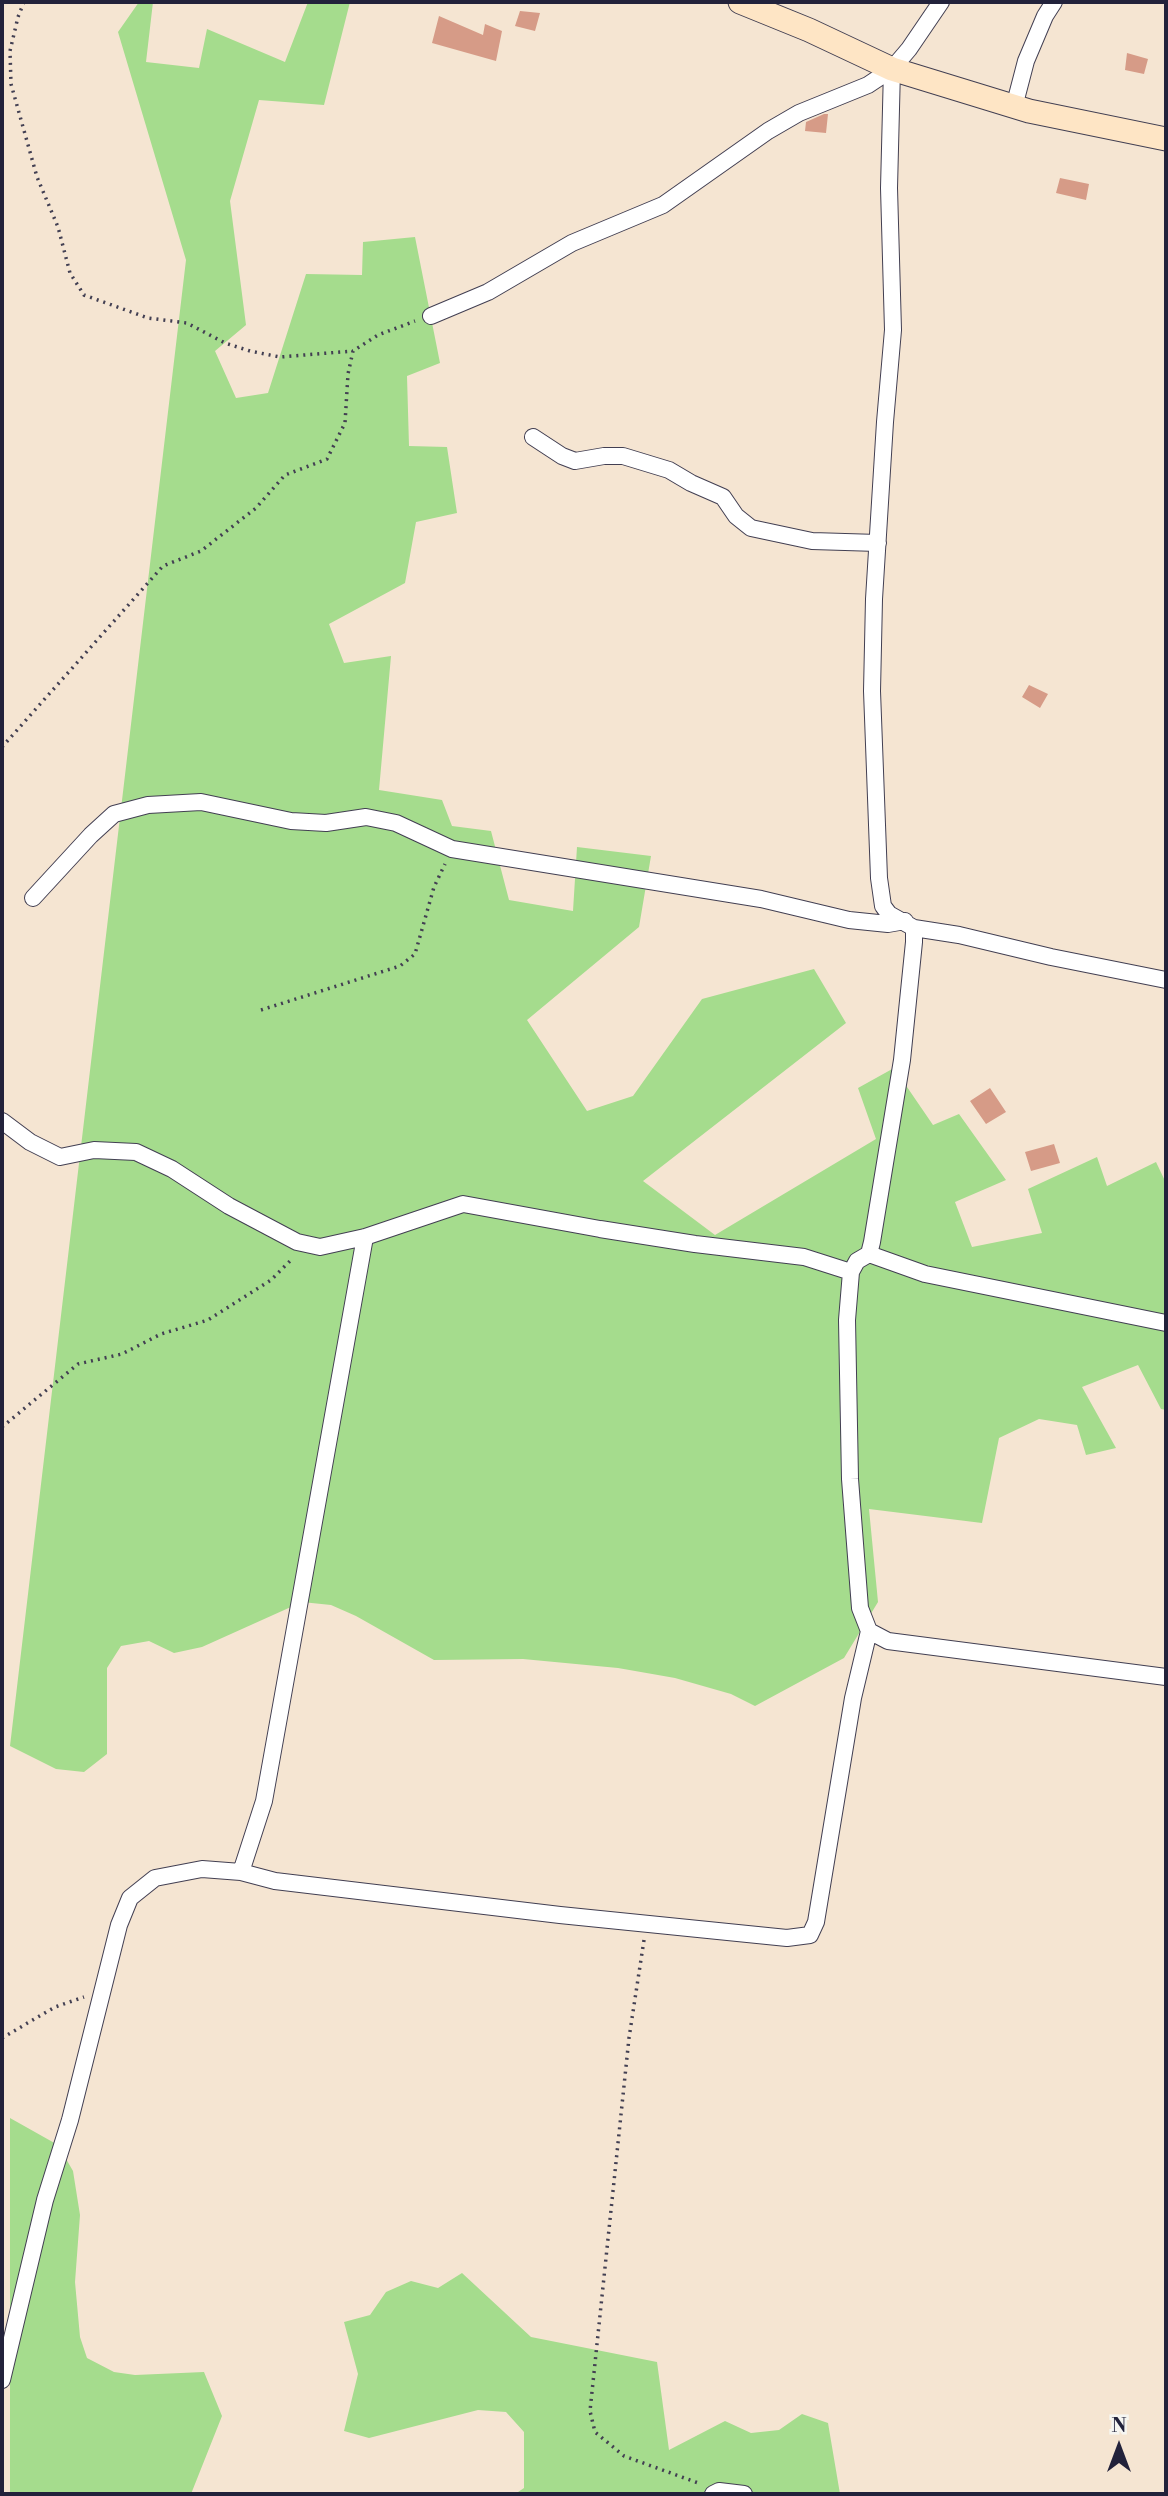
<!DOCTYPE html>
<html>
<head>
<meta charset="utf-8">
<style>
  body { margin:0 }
  #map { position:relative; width:1168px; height:2496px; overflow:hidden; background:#f5e5d2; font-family:"Libre Bodoni",serif }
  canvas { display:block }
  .frame { position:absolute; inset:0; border:4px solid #22223b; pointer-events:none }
  .north { position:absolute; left:1084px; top:2412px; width:70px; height:70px; -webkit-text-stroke:5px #f6f6f2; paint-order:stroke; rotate:0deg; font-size:19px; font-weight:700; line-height:28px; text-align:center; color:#22223b }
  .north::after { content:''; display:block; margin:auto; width:24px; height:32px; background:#22223b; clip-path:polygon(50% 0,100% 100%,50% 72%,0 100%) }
</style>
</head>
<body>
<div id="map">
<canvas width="1168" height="2496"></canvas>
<div class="frame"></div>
<div class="north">N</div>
</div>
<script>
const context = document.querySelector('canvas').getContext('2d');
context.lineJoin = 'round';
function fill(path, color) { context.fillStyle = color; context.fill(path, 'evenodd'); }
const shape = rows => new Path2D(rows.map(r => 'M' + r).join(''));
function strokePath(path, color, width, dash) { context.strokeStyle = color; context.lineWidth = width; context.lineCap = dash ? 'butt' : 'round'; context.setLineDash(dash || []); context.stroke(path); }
const green = shape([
  [139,2,153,2,146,62,199,68,207,29,285,62,308,2,350,2,324,105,259,100,230,201,246,325,215,351,236,398,268,393,306,274,362,275,363,242,415,237,440,363,407,376,409,446,447,447,457,513,416,522,405,583,329,624,344,663,391,656,379,790,442,800,452,826,491,831,509,900,573,911,577,847,651,856,639,927,527,1020,587,1111,633,1096,702,999,814,969,846,1023,643,1181,715,1235,876,1139,858,1088,894,1068,933,1125,959,1114,1006,1180,955,1202,972,1247,1042,1233,1028,1189,1097,1157,1107,1186,1156,1162,1166,1183,1166,1410,1161,1409,1138,1365,1082,1387,1116,1448,1086,1455,1077,1425,1039,1419,999,1438,982,1523,869,1509,878,1602,844,1658,755,1706,731,1694,675,1678,618,1668,523,1659,434,1660,356,1616,331,1605,302,1602,202,1647,174,1653,149,1641,121,1646,107,1668,107,1754,84,1772,56,1769,10,1746,186,260,118,32],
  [10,2118,58,2145,73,2171,80,2215,75,2282,80,2337,87,2358,114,2372,135,2375,204,2372,222,2416,191,2494,10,2494],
  [462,2273,531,2337,657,2362,669,2450,725,2421,751,2433,779,2430,802,2414,828,2423,840,2494,515,2494,524,2488,524,2432,506,2412,478,2410,369,2438,344,2431,358,2374,344,2322,370,2315,386,2292,411,2281,438,2288]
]);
const building = shape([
  [520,11,540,13,535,31,515,26],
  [439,16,483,35,485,24,502,31,496,61,432,43],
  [1127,53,1148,59,1144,74,1125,70],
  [824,114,828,114,826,133,805,131,806,122],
  [1060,178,1089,184,1086,200,1056,193],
  [1029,685,1048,694,1040,708,1022,697],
  [990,1088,1006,1112,986,1124,970,1101],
  [1054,1144,1060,1163,1031,1171,1025,1152]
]);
const path = shape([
  [24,2,18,17,10,51,11,84,37,177,58,227,70,273,84,295,148,318,187,323,225,343,250,351,280,357,353,351],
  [2,747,163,566,201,551,256,508,285,475,327,459,345,423,348,374,353,351,378,335,415,321],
  [261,1010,400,966,415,954,434,887,445,864],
  [2,1427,78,1364,122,1354,161,1334,208,1320,271,1280,293,1258],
  [644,1940,629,2038,590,2411,595,2432,624,2456,701,2484],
  [2,2038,55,2007,84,1997]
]);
const street = shape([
  [1014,107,1026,61,1045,16,1054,2],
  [431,316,488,292,572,243,663,205,768,131,799,113,868,85,892,69,909,49,941,2],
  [533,437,562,456,575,461,604,456,623,456,669,470,691,483,723,497,736,516,751,528,812,541,878,543],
  [33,898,91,835,114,814,148,805,201,802,291,821,326,823,366,817,396,823,452,849,761,899,849,920,888,924,905,921],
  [914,928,959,935,1051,957,1166,980],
  [2,1121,30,1142,60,1157,94,1150,136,1152,172,1169,229,1206,297,1242,320,1247,365,1237,463,1204,600,1229,695,1244,804,1257,851,1272],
  [869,1254,925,1274,1166,1323],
  [869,1631,888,1641,1166,1677],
  [241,1872,264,1801,365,1237],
  [2,2380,45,2200,70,2120,119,1925,130,1898,155,1878,202,1869,241,1872,275,1881,560,1915,787,1938,810,1935,816,1922,853,1698,869,1631,860,1608,850,1479,847,1320,851,1272,857,1261,869,1254,872,1242,902,1060,914,942,914,928,889,914,883,906,879,878,872,691,874,599,885,422,893,330,889,188,892,69],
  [713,2494,719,2491,744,2494]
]);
const secondary = shape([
  [740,2,809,30,892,69,1029,111,1166,139]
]);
fill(green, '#a5dc8d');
fill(building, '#d69b87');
strokePath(street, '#423f52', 18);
strokePath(secondary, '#423f52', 25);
strokePath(path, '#423f52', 3.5, [2, 5]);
strokePath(street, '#fff', 16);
strokePath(secondary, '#fee5c5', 23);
</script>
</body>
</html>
